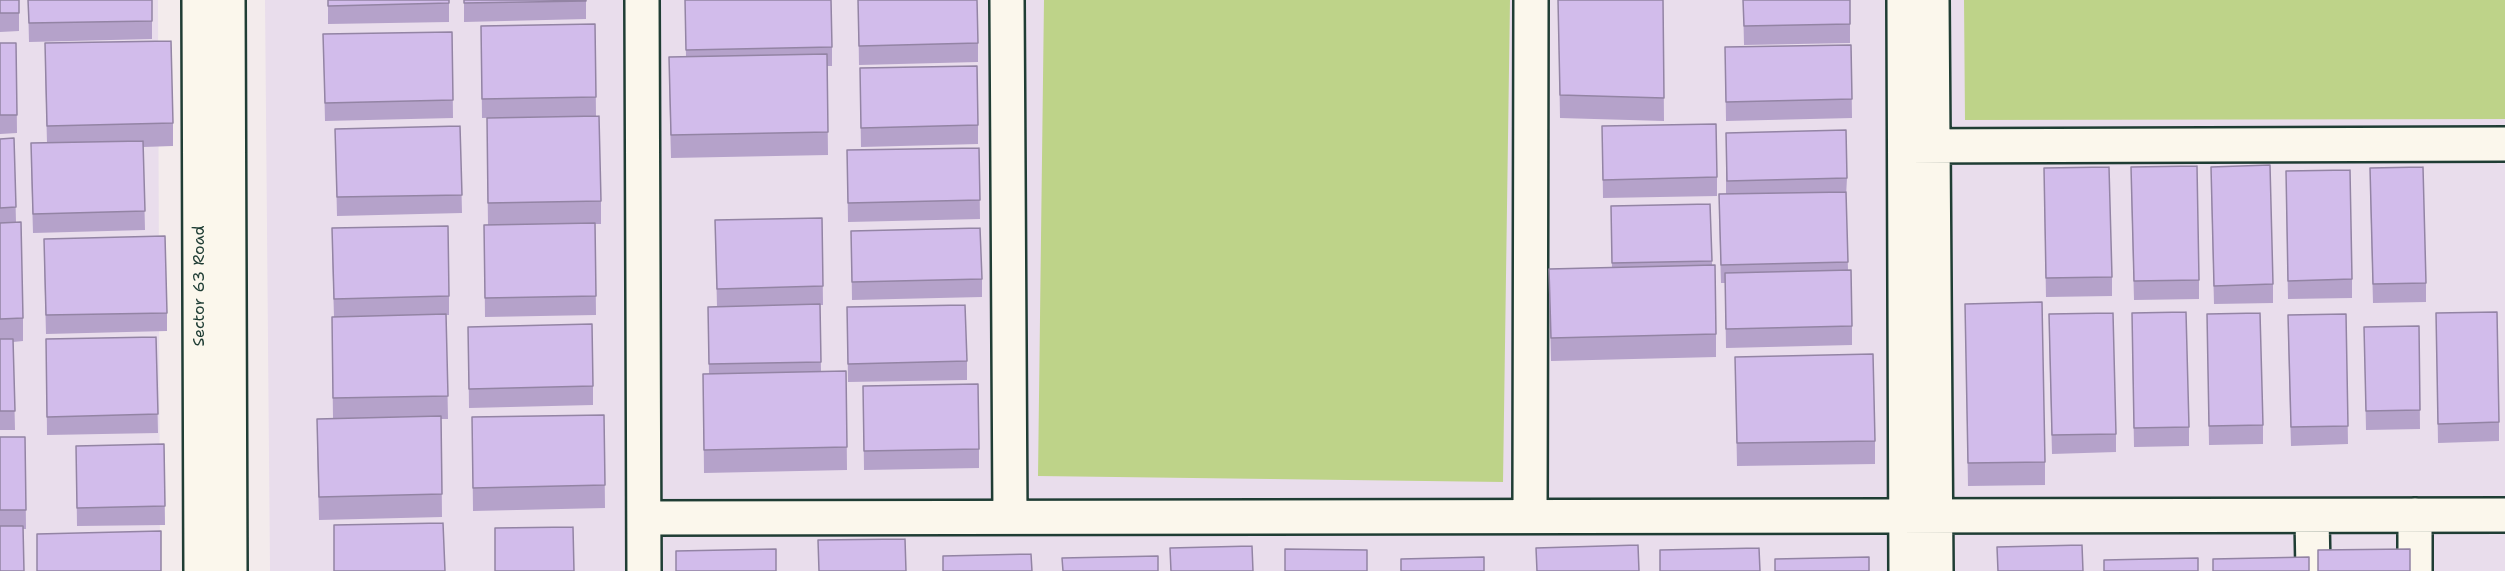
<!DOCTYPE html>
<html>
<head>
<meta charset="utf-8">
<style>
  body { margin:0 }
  canvas { display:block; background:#f3ebec }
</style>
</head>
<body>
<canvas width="2505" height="571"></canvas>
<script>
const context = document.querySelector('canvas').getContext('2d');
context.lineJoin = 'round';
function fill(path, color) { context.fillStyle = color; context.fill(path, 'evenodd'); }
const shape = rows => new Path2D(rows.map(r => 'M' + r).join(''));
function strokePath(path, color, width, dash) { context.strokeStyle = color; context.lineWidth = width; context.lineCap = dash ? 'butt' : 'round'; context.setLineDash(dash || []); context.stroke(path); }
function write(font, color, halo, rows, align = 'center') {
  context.font = font + ' "Shantell Sans",sans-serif'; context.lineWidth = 6; context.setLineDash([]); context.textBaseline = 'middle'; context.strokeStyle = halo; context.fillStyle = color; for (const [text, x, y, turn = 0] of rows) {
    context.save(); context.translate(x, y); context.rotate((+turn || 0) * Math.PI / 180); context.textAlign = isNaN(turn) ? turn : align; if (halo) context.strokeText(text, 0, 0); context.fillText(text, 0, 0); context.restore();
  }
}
const built = shape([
  [0,0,158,0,160,571,0,571],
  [265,0,2505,0,2505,571,270,571]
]);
const green = shape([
  [1044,0,1510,0,1503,482,1038,476],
  [1964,0,2505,0,2505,119,1965,120]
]);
const minor = shape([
  [199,0,201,571],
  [228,0,230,571],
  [642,0,644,571],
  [1007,0,1010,517],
  [1904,0,1906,571],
  [1932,0,1936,571],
  [1905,146,2505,144],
  [2415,515,2415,571],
  [1530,516,1531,0],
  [2312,516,2313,571],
  [644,518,2505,515]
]);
const wall = shape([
  [0,0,19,0,19,31,0,32],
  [28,0,152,0,152,39,29,42],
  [328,0,449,0,449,22,328,24],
  [464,0,586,0,586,19,464,22],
  [685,0,832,47,832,66,827,66,828,155,671,158,669,80,686,57],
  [858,0,978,43,978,62,859,65],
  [1558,0,1663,0,1664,121,1560,118],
  [1743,0,1850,0,1850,43,1744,45],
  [595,24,596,116,482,118,481,26],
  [452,32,453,118,325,121,323,34],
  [0,43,16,43,17,133,0,134],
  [1851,45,1852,118,1726,121,1725,47],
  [45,66,173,123,173,146,143,147,145,230,33,233,31,162,47,143],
  [860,87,978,125,978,144,861,147],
  [460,126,462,213,337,216,335,129],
  [1602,126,1717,177,1717,196,1603,198],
  [1726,133,1847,178,1846,197,1848,270,1852,326,1852,345,1726,348,1725,283,1721,283,1719,213,1726,194],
  [14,138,16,223,23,318,23,341,13,342,15,430,0,430,0,139],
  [487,141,601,201,601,224,595,224,596,315,485,317,484,225,488,225],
  [979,148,980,219,848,222,847,150],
  [2211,185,2273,284,2273,303,2214,304],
  [2131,186,2199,280,2199,299,2134,300],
  [2044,187,2112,277,2112,296,2046,297],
  [2370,187,2426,283,2426,302,2373,303],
  [2286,190,2352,279,2352,298,2288,299],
  [1710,204,1712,265,1716,334,1716,357,1551,361,1549,269,1612,268,1611,206],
  [822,218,823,305,820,305,821,372,846,371,847,470,704,473,703,374,709,374,708,307,717,307,715,220],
  [851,231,982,279,982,297,852,300],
  [332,247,449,296,449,315,446,315,448,419,441,419,442,517,319,520,317,442,333,418,332,340,332,317,334,317],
  [44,258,167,313,167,331,46,334],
  [1965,304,2045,462,2045,485,1968,486],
  [847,307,967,361,967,380,848,382],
  [2436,313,2499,422,2499,441,2438,443],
  [2207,314,2263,425,2263,444,2209,445],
  [2346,314,2348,444,2291,446,2288,334],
  [2419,326,2420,429,2366,430,2364,327],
  [468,327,593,386,593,405,469,408],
  [2132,331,2189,427,2189,446,2134,447],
  [2049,333,2116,434,2116,452,2052,454],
  [156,337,158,433,47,435,46,339],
  [1735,357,1875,441,1875,464,1737,466],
  [863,386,979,449,979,468,864,470],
  [604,415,605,508,473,511,472,417],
  [0,437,25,437,26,529,23,529,0,571],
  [164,444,165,525,77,526,76,446]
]);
const building = shape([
  [0,0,19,0,19,13,0,13,0,0],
  [28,0,152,0,152,21,29,23,28,0],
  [328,0,449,0,449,3,328,6,328,0],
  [464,0,586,0,586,1,464,3,464,0],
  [685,0,831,0,832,47,686,50,685,0],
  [858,0,977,0,978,43,859,46,858,0],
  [1558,0,1663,0,1664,98,1560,95,1558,0],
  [1743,0,1850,0,1850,24,1744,26,1743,0],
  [595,24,596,97,482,99,481,26,595,24],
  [452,32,453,100,325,103,323,34,452,32],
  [171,41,173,123,47,126,45,43,171,41],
  [0,43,16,43,17,115,0,115,0,43],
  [1851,45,1852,99,1726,102,1725,47,1851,45],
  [827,54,828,132,671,135,669,57,827,54],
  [977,66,978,125,861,128,860,68,977,66],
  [599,116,601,201,488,203,487,118,599,116],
  [1716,124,1717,177,1603,180,1602,126,1716,124],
  [460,126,462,195,337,197,335,129,460,126],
  [1846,130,1847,178,1727,181,1726,133,1846,130],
  [14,138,16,207,0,208,0,139,14,138],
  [143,141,145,211,33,214,31,143,143,141],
  [979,148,980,200,848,203,847,150,979,148],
  [2270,165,2273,284,2214,286,2211,167,2270,165],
  [2197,166,2199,280,2134,281,2131,167,2197,166],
  [2109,167,2112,277,2046,278,2044,168,2109,167],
  [2423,167,2426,283,2373,284,2370,168,2423,167],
  [2350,170,2352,279,2288,281,2286,171,2350,170],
  [1846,192,1848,262,1721,265,1719,194,1846,192],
  [1710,204,1712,261,1612,263,1611,206,1710,204],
  [822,218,823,286,717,289,715,220,822,218],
  [21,222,23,318,0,319,0,223,21,222],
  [595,223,596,296,485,298,484,225,595,223],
  [448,226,449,296,334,299,332,228,448,226],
  [980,228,982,279,852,282,851,231,980,228],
  [165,236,167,313,46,315,44,239,165,236],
  [1715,265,1716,334,1551,338,1549,269,1715,265],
  [1851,270,1852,326,1726,329,1725,273,1851,270],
  [2042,302,2045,462,1968,463,1965,304,2042,302],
  [820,304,821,362,709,364,708,307,820,304],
  [965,305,967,361,848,364,847,307,965,305],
  [2186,312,2189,427,2134,428,2132,313,2186,312],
  [2497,312,2499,422,2438,424,2436,313,2497,312],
  [2113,313,2116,434,2052,435,2049,314,2113,313],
  [2260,313,2263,425,2209,426,2207,314,2260,313],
  [446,314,448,396,333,398,332,317,446,314],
  [2346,314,2348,426,2291,427,2288,315,2346,314],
  [592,324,593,386,469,389,468,327,592,324],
  [2419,326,2420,410,2366,411,2364,327,2419,326],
  [156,337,158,414,47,417,46,339,156,337],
  [0,339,13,339,15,411,0,411,0,339],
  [1873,354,1875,441,1737,443,1735,357,1873,354],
  [846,371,847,447,704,450,703,374,846,371],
  [978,384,979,449,864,451,863,386,978,384],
  [604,415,605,485,473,488,472,417,604,415],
  [441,416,442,494,319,497,317,419,441,416],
  [0,437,25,437,26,510,0,510,0,437],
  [164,444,165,506,77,508,76,446,164,444],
  [443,523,445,571,334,571,334,525,443,523],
  [0,526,23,526,24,571,0,571,0,526],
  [573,527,574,571,495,571,495,528,573,527],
  [161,531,161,571,37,571,37,534,161,531],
  [905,539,906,571,819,571,818,540,905,539],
  [1638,545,1639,571,1537,571,1536,548,1638,545],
  [2082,545,2083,571,1998,571,1997,547,2082,545],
  [1252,546,1253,571,1171,571,1170,548,1252,546],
  [1759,548,1760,571,1660,571,1660,550,1759,548],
  [776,549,776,571,676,571,676,551,776,549],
  [1285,549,1367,550,1367,571,1285,571,1285,549],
  [2410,549,2410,571,2318,571,2318,550,2410,549],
  [1031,554,1032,571,943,571,943,556,1031,554],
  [1158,556,1158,571,1063,571,1062,558,1158,556],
  [1484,557,1484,571,1401,571,1401,559,1484,557],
  [1869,557,1869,571,1775,571,1775,559,1869,557],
  [2309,557,2309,571,2213,571,2213,559,2309,557],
  [2198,558,2198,571,2104,571,2104,560,2198,558]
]);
const streetNames = [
  ["Sector 63 Road",200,286,-90]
];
fill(built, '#e9ddec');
fill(green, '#bed389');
strokePath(minor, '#1f3d34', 38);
strokePath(minor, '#fbf7ec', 33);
fill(wall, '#b5a2ca');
fill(building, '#d2bceb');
strokePath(building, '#9384a4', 1.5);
write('16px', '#1f3d34', '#fbf7ec', streetNames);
</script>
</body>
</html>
